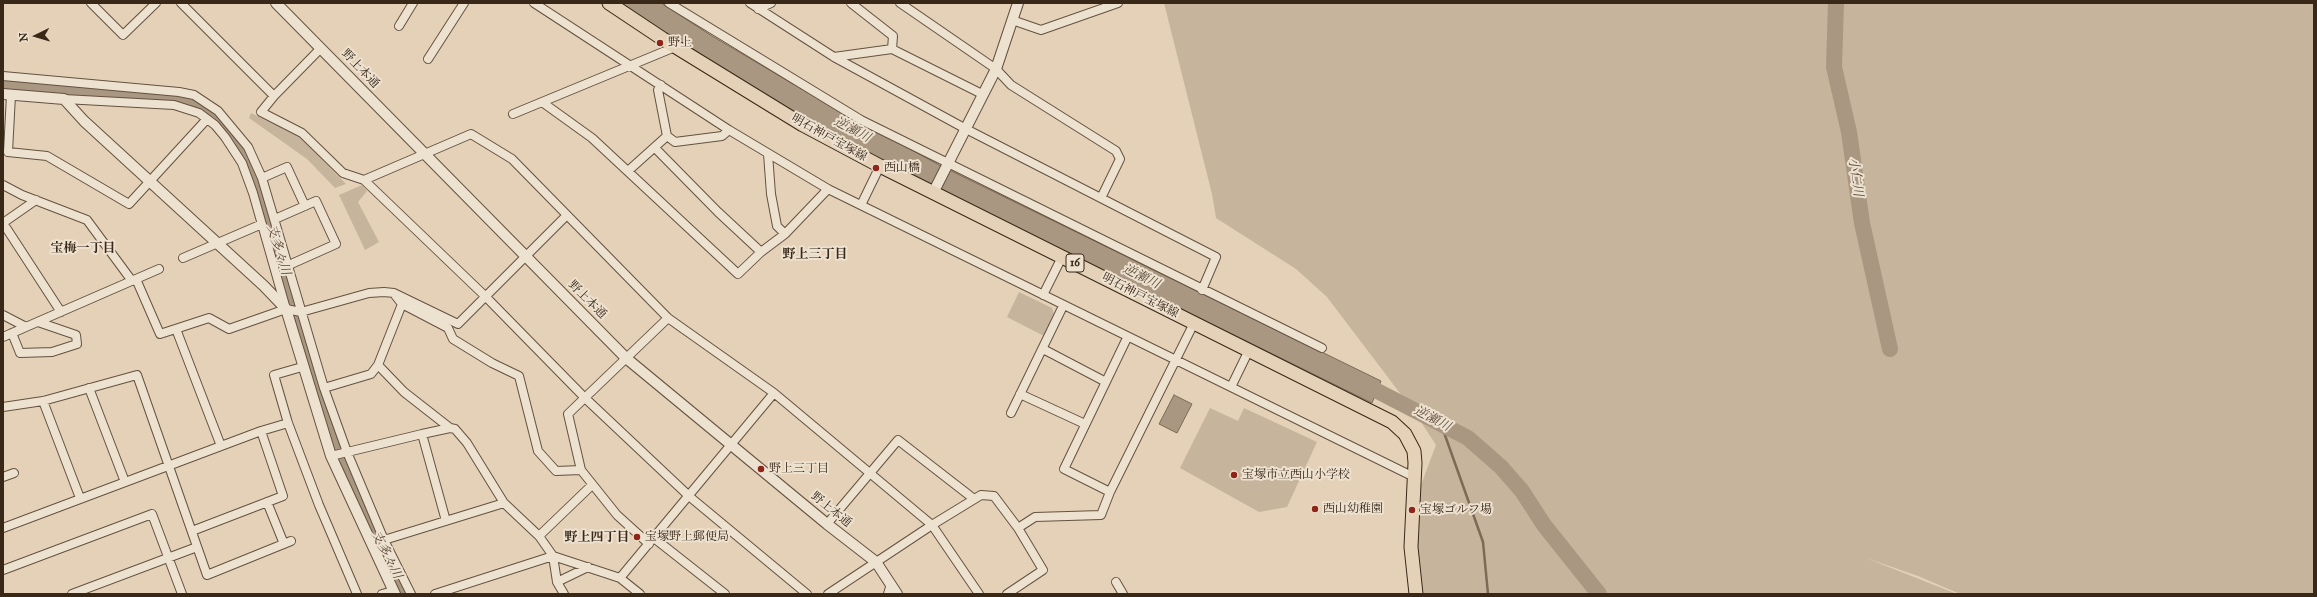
<!DOCTYPE html>
<html>
<head>
<meta charset="utf-8">
<style>
  body { margin:0 }
  #map { position:relative; width:2317px; height:597px; overflow:hidden; background:#e4d1b7; font-family:"IM FELL Great Primer",serif }
  canvas { display:block }
  .frame { position:absolute; inset:0; border:4px solid #392718; pointer-events:none }
  .north { position:absolute; left:16px; top:16px; width:40px; height:40px; -webkit-text-stroke:3px #ede1d0; paint-order:stroke; rotate:265deg; font-size:11px; font-weight:700; line-height:16px; text-align:center; color:#392718 }
  .north::after { content:''; display:block; margin:auto; width:14px; height:18px; background:#392718; clip-path:polygon(50% 0,100% 100%,50% 72%,0 100%) }
</style>
</head>
<body>
<div id="map">
<canvas width="2317" height="597"></canvas>
<div class="frame"></div>
<div class="north">N</div>
</div>
<script>
const context = document.querySelector('canvas').getContext('2d');
context.lineJoin = 'round';
function fill(path, color) { context.fillStyle = color; context.fill(path, 'evenodd'); }
const shape = rows => new Path2D(rows.map(r => 'M' + r).join(''));
function strokePath(path, color, width, dash) { context.strokeStyle = color; context.lineWidth = width; context.lineCap = dash ? 'butt' : 'round'; context.setLineDash(dash || []); context.stroke(path); }
function write(font, color, halo, rows, align = 'center') {
  context.font = font + ' "IM FELL Great Primer","Noto Serif JP",serif'; context.lineWidth = 4; context.setLineDash([]); context.textBaseline = 'middle'; context.strokeStyle = halo; context.fillStyle = color; for (const [text, x, y, turn = 0] of rows) {
    context.save(); context.translate(x, y); context.rotate((+turn || 0) * Math.PI / 180); context.textAlign = isNaN(turn) ? turn : align; if (halo) context.strokeText(text, 0, 0); context.fillText(text, 0, 0); context.restore();
  }
}
const green = shape([
  [1164,3,2314,3,2314,594,1960,594,1918,576,1866,558,1957,594,1420,594,1417,576,1418,493,1436,445,1415,413,1327,297,1296,269,1216,218,1212,194],
  [251,113,300,137,346,184,335,188,307,159,249,118],
  [362,185,367,191,358,202,379,242,365,250,339,195],
  [1019,292,1052,308,1054,314,1044,336,1007,317],
  [1210,408,1238,421,1244,408,1317,442,1287,507,1259,512,1180,468]
]);
const water = shape([
  [618,3,661,3,712,36,793,84,939,165,1381,381,1372,403,929,185,775,104,618,3],
  [1174,395,1192,404,1177,433,1159,424,1174,395]
]);
const stream = shape([
  [1441,424,1483,542,1488,594]
]);
const river = shape([
  [1836,3,1834,67,1849,132,1862,223,1890,349],
  [3,86,171,98,200,105,220,120,235,137,248,159,266,212,336,444,373,530,406,594],
  [1358,381,1468,438,1501,467,1522,491,1544,525,1599,594]
]);
const minor = shape([
  [91,3,123,35,156,3],
  [181,3,274,96,261,112,302,133,343,173,364,180,485,296,585,398,690,497,807,594],
  [534,3,729,130,828,189,1414,477],
  [669,3,861,120,1322,348],
  [750,3,834,57,966,129,1216,257,1202,290],
  [851,3,893,36,892,49,982,94],
  [900,3,996,69,1011,85,1116,151,1120,159,1101,198],
  [758,9,771,3],
  [1012,20,1041,30,1118,3],
  [399,26,413,3],
  [834,57,892,49],
  [428,59,464,3],
  [3,76,179,92,194,95,218,111,248,147,262,178,324,388,347,452,384,540,411,594],
  [661,85,658,90,667,136,675,142,722,136,729,130],
  [11,95,8,152,47,156,129,204,207,119],
  [274,96,321,48],
  [64,99,174,105,199,113,215,125,225,137,242,163,253,193,286,309],
  [542,102,592,138,738,274,761,252,785,234,828,189],
  [513,114,675,47],
  [655,148,718,212,761,252],
  [768,154,771,194,777,226,785,234],
  [628,171,667,136],
  [262,178,287,167,305,206],
  [364,180,471,134,512,159,668,318,774,393,932,525,979,594],
  [3,185,22,195,87,220,132,281],
  [36,200,3,223,61,312],
  [861,205,880,166],
  [275,219,316,201,336,244,289,265],
  [183,258,262,224],
  [136,279,159,269],
  [395,295,402,304,448,328,453,339,492,363,519,376,538,451,556,471,581,470],
  [1043,295,1062,257],
  [3,315,26,327],
  [176,329,221,446],
  [12,333,20,353,52,352,77,344,76,335,38,322],
  [3,337,136,279,160,334,209,318,229,329,286,309,301,312,369,293,384,292,394,293,458,324,567,215],
  [1043,349,1106,382],
  [378,365,404,392,450,428],
  [302,367,274,375,288,423,319,505,357,594],
  [1231,387,1249,350],
  [89,388,125,482],
  [324,388,371,374,378,365,402,304],
  [1020,394,1085,424],
  [43,401,80,498],
  [3,407,43,401,137,375,207,575,291,541],
  [1011,413,1063,306],
  [422,434,446,521],
  [331,456,422,434,450,428,455,429,467,443,504,503,539,536,553,556,620,578,640,594],
  [3,477,14,473],
  [1110,492,1064,469,1127,338],
  [267,502,284,544],
  [827,524,898,440,974,499],
  [3,528,261,431,288,423],
  [192,531,283,496,261,431],
  [539,536,592,485],
  [654,538,725,594],
  [384,540,504,503],
  [649,544,617,515,581,470,568,414,668,318],
  [3,570,152,514,182,594],
  [620,578,774,393],
  [557,582,588,567],
  [1116,582,1123,594],
  [72,594,197,547],
  [382,594,393,591],
  [435,594,553,556,557,582,564,594],
  [828,594,932,525,981,495,994,496,1018,528,1035,517,1101,515,1110,492,1194,323],
  [888,594,891,584],
  [1007,594,1043,570,1018,528]
]);
const tertiary = shape([
  [276,3,626,358,827,524,876,562,897,594],
  [3,94,64,99,84,121,264,286,286,309,331,456,395,594],
  [933,193,996,69,1018,3]
]);
const primary = shape([
  [609,3,663,39,803,125,880,166,1392,422,1405,434,1414,451,1415,463,1411,547,1416,594]
]);
const markers = [
  [660,43,4,"#8f2418"],
  [876,168,4,"#8f2418"],
  [761,469,4,"#8f2418"],
  [1234,475,4,"#8f2418"],
  [1315,509,4,"#8f2418"],
  [1412,510,4,"#8f2418"],
  [637,537,4,"#8f2418"]
];
const shields = [
  [1075,263,18]
];
const shieldNames = [
  ["16",1075,263]
];
const poiNames = [
  ["野上",668,43],
  ["西山橋",884,168],
  ["野上三丁目",769,469],
  ["宝塚市立西山小学校",1242,475],
  ["西山幼稚園",1323,509],
  ["宝塚ゴルフ場",1420,510],
  ["宝塚野上郵便局",645,537]
];
const streetNames = [
  ["野上本通",360,69,46],
  ["明石神戸宝塚線",829,138,29],
  ["明石神戸宝塚線",1140,296,27],
  ["野上本通",587,300,45],
  ["野上本通",831,510,39]
];
const waterNames = [
  ["逆瀬川",852,130,28],
  ["小仁川",1855,177,82],
  ["支多々川",278,250,73],
  ["逆瀬川",1141,277,26],
  ["逆瀬川",1432,419,28],
  ["支多々川",386,555,63]
];
const neighbourhoodNames = [
  ["宝梅一丁目",83,249],
  ["野上三丁目",815,255],
  ["野上四丁目",597,538]
];
fill(green, '#c7b49c');
fill(water, '#aa9781');
strokePath(water, '#7d6a57', 1);
strokePath(stream, '#7d6a57', 2.5);
strokePath(river, '#aa9781', 16);
strokePath(minor, '#645240', 10);
strokePath(tertiary, '#645240', 12);
strokePath(primary, '#392718', 15);
strokePath(minor, '#ede1d0', 8);
strokePath(tertiary, '#ede1d0', 10);
strokePath(primary, '#e4d1b7', 13);
for (const [x, y, r, color] of markers) { const dot = new Path2D(); dot.arc(x, y, r, 0, 2 * Math.PI); context.fillStyle = color; context.fill(dot); strokePath(dot, '#ede1d0', 1.5); }
for (const [x, y, w] of shields) { const box = new Path2D(); box.roundRect(x - w / 2, y - 9, w, 18, 3); context.fillStyle = '#ede1d0'; context.fill(box); strokePath(box, '#392718', 1); }
write('bold 11px', '#392718', null, shieldNames);
write('12px', '#392718', '#ede1d0', poiNames, 'left');
write('12px', '#392718', '#ede1d0', streetNames);
write('italic 13px', '#5b4938', '#ede1d0', waterNames);
write('bold 13px', '#392718', '#ede1d0', neighbourhoodNames);
</script>
</body>
</html>
